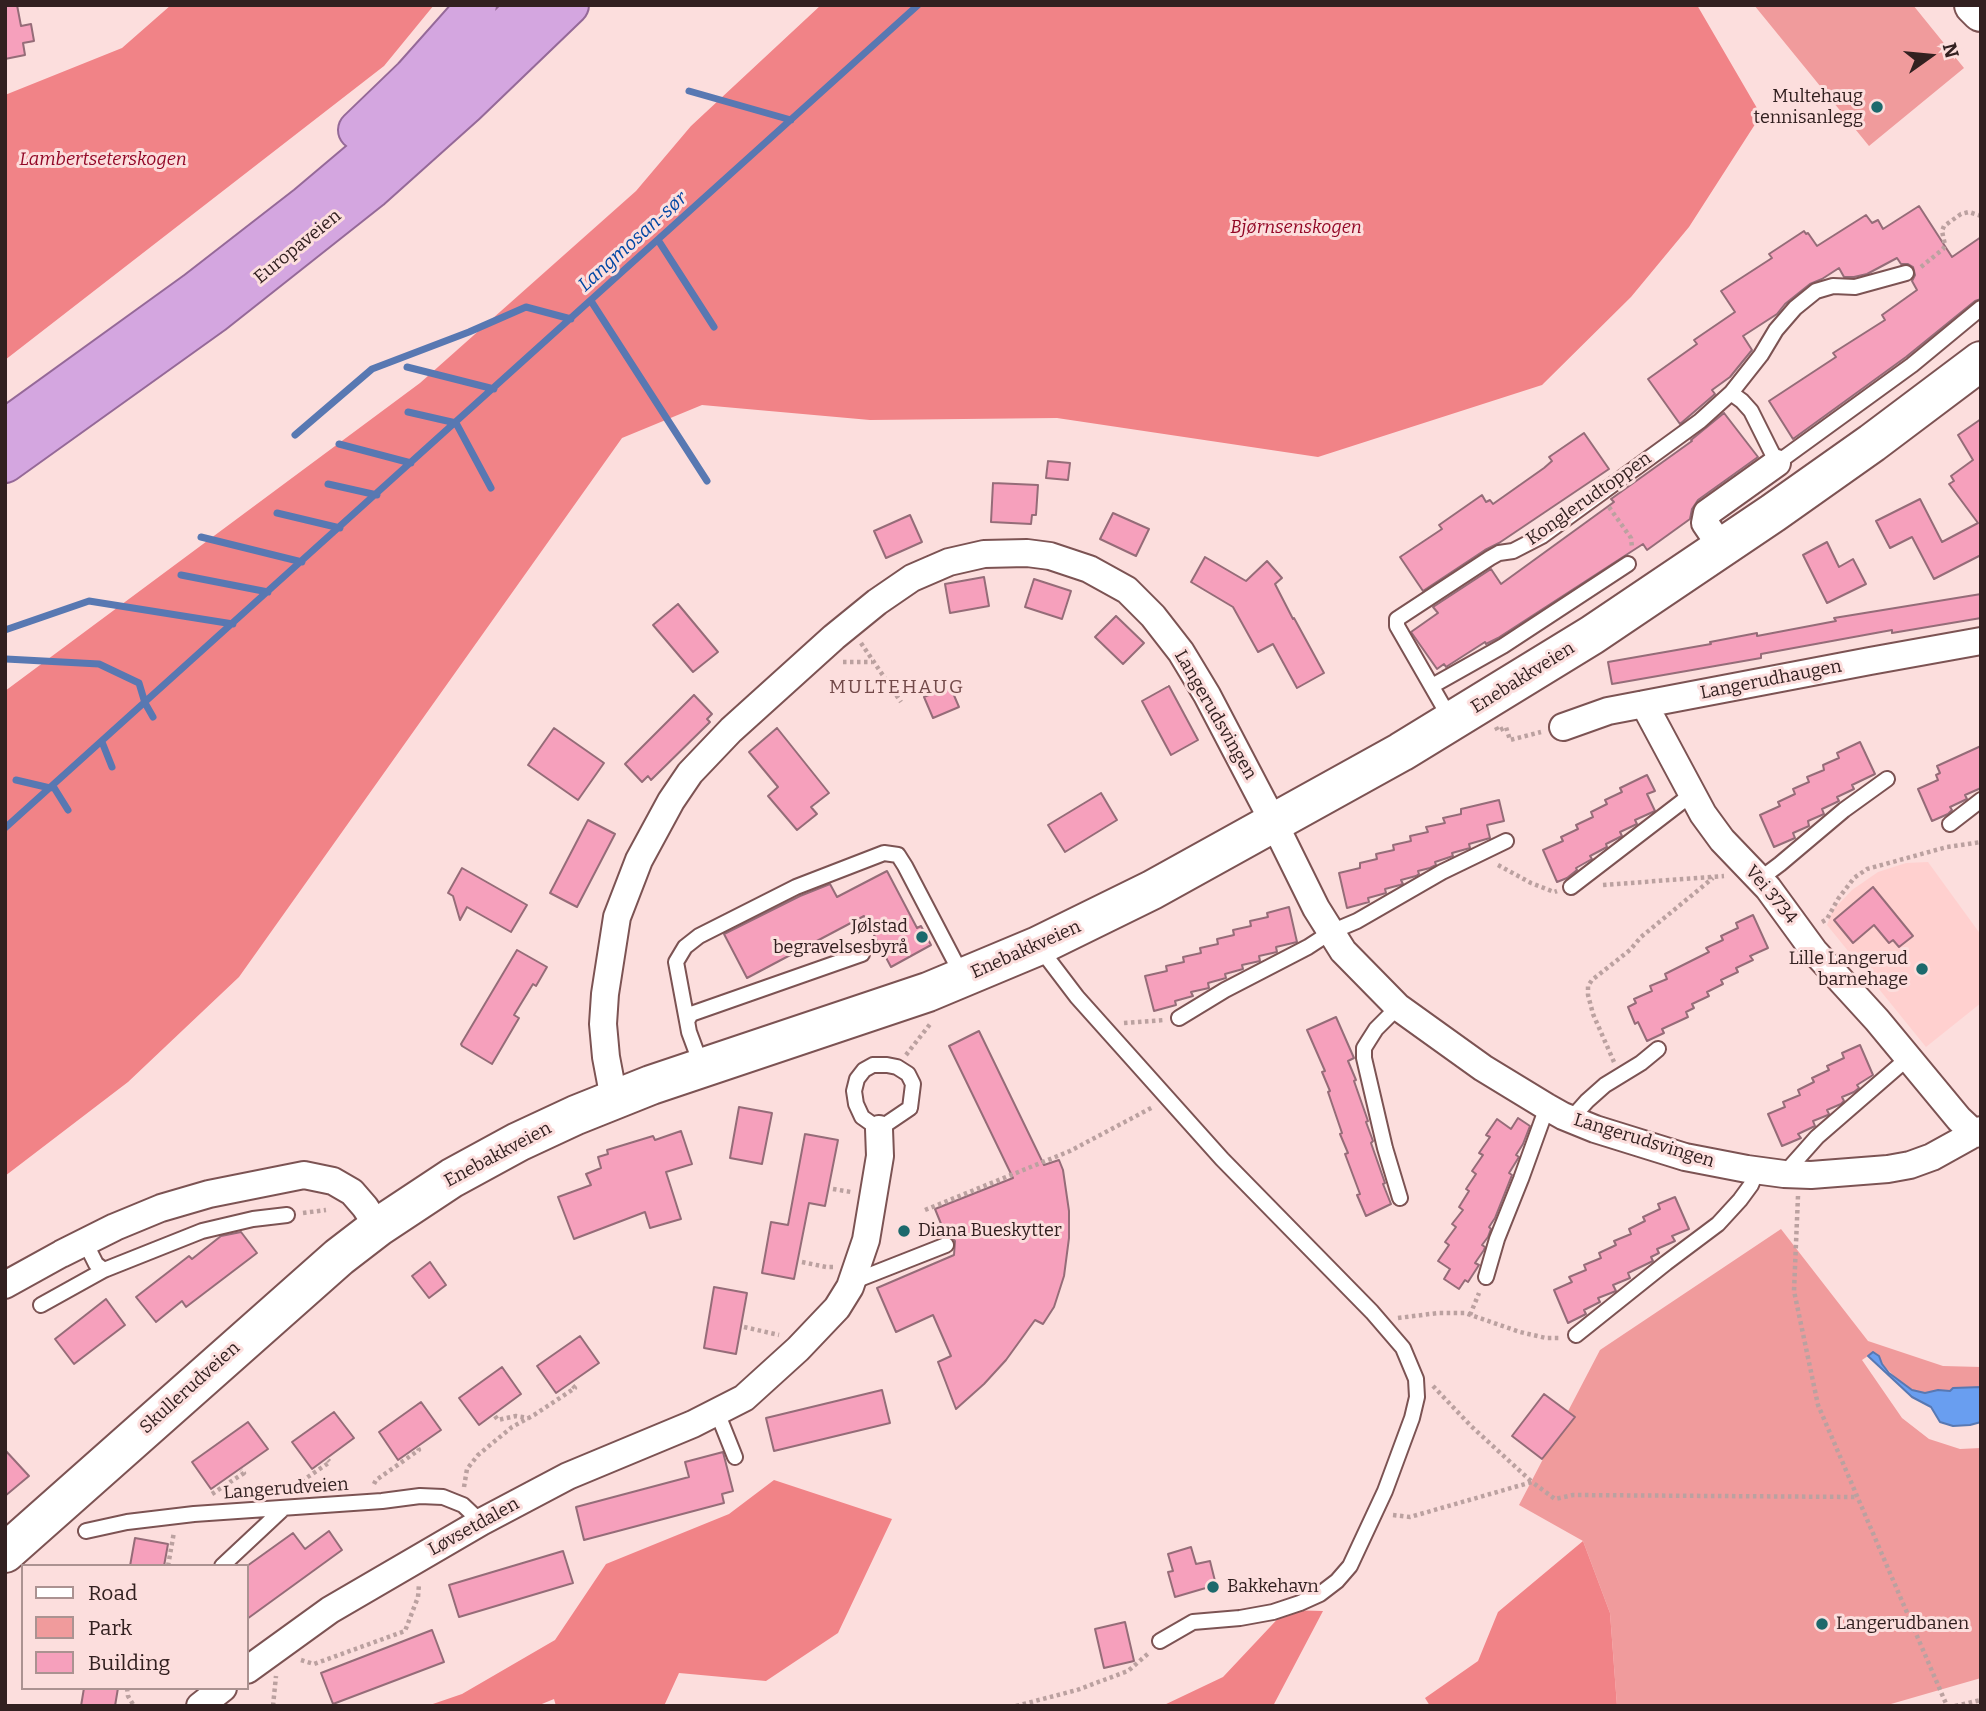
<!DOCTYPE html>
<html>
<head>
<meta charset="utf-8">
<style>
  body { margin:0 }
  #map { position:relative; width:1986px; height:1711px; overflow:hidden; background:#fcdedd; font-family:Bitter,serif }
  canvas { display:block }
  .frame { position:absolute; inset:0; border:7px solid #322020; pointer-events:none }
  .legend { position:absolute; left:21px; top:1564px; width:228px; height:126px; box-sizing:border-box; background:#fcdedd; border:2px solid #ab9291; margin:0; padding:9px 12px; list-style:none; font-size:21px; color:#322020 }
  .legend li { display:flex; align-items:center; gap:14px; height:35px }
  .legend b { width:35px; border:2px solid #ab9291 }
  .north { position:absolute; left:1895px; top:21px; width:70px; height:70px; -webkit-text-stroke:5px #fcdedd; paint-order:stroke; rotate:75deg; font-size:19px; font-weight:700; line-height:28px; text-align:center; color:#322020 }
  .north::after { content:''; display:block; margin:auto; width:24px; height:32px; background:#322020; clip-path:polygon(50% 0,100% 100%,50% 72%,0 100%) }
</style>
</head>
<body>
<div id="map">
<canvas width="1986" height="1711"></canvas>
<div class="frame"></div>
<ul class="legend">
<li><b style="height:9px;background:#fff"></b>Road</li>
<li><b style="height:19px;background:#f09b9c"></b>Park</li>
<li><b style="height:19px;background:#f6a0bc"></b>Building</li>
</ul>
<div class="north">N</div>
</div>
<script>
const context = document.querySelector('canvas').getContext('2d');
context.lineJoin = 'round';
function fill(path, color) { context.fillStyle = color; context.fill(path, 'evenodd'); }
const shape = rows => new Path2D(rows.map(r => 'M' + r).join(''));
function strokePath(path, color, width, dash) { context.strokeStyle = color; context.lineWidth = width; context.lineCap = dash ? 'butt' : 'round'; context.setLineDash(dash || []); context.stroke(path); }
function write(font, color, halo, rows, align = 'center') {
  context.font = font + ' Bitter,serif'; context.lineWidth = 6; context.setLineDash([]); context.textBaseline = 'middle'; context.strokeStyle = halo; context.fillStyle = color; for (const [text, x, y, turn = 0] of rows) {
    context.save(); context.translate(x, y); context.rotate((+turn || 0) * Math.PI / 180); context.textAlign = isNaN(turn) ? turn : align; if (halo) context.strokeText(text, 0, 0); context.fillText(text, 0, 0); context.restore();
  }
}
const built = shape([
  [1928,862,1981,935,1981,1003,1926,1047,1827,925,1833,910,1852,890,1878,872,1906,863]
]);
const green = shape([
  [1754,5,1913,5,1964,68,1869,146],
  [1781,1229,1868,1341,1943,1366,1981,1367,1981,1388,1950,1391,1938,1390,1925,1393,1912,1390,1895,1377,1882,1364,1879,1356,1874,1352,1862,1360,1902,1418,1929,1439,1960,1449,1981,1448,1981,1678,1884,1706,1617,1706,1610,1613,1583,1541,1519,1505,1600,1350]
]);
const forest = shape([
  [171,5,434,5,384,66,5,360,5,95,122,48],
  [821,5,1697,5,1761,115,1689,227,1631,297,1542,385,1318,457,1057,418,870,420,702,405,622,438,239,977,128,1082,5,1176,5,691,420,383,636,191,691,126],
  [774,1480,892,1519,838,1633,766,1681,679,1673,664,1706,556,1706,554,1699,537,1706,427,1706,462,1694,555,1640,606,1564,729,1514],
  [1583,1541,1610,1613,1617,1706,1430,1706,1425,1698,1478,1661,1498,1612],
  [1286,1610,1323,1611,1273,1706,1162,1706,1223,1677]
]);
const water = shape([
  [1873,1352,1879,1356,1882,1364,1889,1373,1912,1390,1925,1393,1938,1390,1950,1391,1953,1388,1981,1387,1981,1422,1970,1425,1953,1426,1940,1422,1931,1407,1912,1397,1868,1356,1873,1352]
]);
const stream = shape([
  [689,91,791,120],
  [658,240,714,327],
  [591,301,707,481],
  [407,367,494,389],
  [408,412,456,423,491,488],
  [295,435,372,369,469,332,526,307,571,319],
  [339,444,411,463],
  [328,484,377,495],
  [277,513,340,528],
  [201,537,302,562],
  [181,575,268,592],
  [5,630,89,601,233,624],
  [6,659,99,664,139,683,145,703,153,717],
  [102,742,112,767],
  [16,780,50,788],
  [53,786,68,810],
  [5,828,918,5]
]);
const building = shape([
  [5,5,17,5,21,26,31,24,34,41,23,43,25,55,5,59,5,5],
  [1919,206,1952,257,1981,237,1981,299,1975,301,1906,357,1793,439,1769,401,1836,357,1833,353,1885,320,1882,315,1917,290,1912,281,1915,275,1913,267,1908,264,1901,264,1897,258,1867,274,1854,277,1844,277,1839,268,1822,279,1810,284,1785,304,1777,314,1743,336,1752,350,1730,377,1712,390,1715,394,1680,424,1648,379,1697,344,1694,340,1735,312,1721,291,1772,258,1769,254,1804,231,1806,234,1808,233,1817,246,1866,215,1872,223,1878,220,1883,229,1919,206],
  [1724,413,1758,457,1698,500,1692,509,1690,519,1647,550,1643,544,1498,638,1486,644,1485,642,1446,667,1444,664,1437,669,1411,632,1438,613,1433,607,1491,569,1501,584,1614,502,1611,499,1692,441,1691,440,1724,413],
  [1981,419,1981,555,1934,579,1912,537,1890,548,1876,521,1920,499,1942,542,1978,523,1949,484,1954,481,1951,476,1973,460,1958,435,1981,419],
  [1584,433,1609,469,1499,543,1485,550,1423,591,1400,557,1442,529,1439,525,1482,495,1486,502,1490,500,1493,504,1544,468,1552,461,1549,457,1584,433],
  [1048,461,1070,463,1068,480,1046,478,1048,461],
  [993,483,1038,485,1036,515,1032,515,1031,524,991,522,993,483],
  [1113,513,1149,529,1136,556,1100,539,1113,513],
  [910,515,922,542,886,558,874,531,910,515],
  [1827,542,1839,567,1853,559,1866,584,1827,603,1803,555,1827,542],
  [1205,557,1246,581,1267,561,1282,578,1275,584,1293,619,1294,618,1324,673,1297,688,1273,644,1258,652,1233,607,1191,582,1205,557],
  [984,577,989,606,950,613,945,584,984,577],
  [1034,579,1071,591,1062,619,1025,607,1034,579],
  [1981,594,1981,618,1892,633,1892,630,1761,654,1761,658,1612,684,1608,662,1711,644,1710,642,1757,633,1757,636,1836,621,1834,618,1981,594],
  [678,604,718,652,693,672,653,625,678,604],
  [1116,616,1144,643,1123,664,1095,637,1116,616],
  [950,686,959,707,933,718,924,697,950,686],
  [1169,686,1198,740,1171,755,1142,701,1169,686],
  [694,695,712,714,707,719,710,722,651,780,648,776,642,782,625,764,694,695],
  [554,728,604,763,578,800,528,765,554,728],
  [777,728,829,793,811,807,817,814,797,830,768,796,778,787,749,752,777,728],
  [1860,742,1875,774,1852,785,1854,789,1837,797,1839,801,1822,809,1824,814,1808,821,1809,826,1793,833,1795,838,1774,847,1760,815,1780,806,1778,802,1795,794,1793,789,1809,782,1807,777,1824,770,1823,765,1839,758,1837,753,1860,742],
  [1981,746,1981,788,1965,795,1967,799,1950,807,1952,810,1948,814,1932,821,1918,789,1938,780,1936,775,1940,773,1937,766,1981,746],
  [1647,775,1655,791,1647,794,1655,811,1635,820,1637,824,1620,832,1622,836,1606,844,1607,847,1590,856,1592,859,1576,868,1577,870,1567,878,1557,882,1543,850,1563,841,1561,837,1578,829,1576,825,1593,817,1591,812,1607,804,1605,800,1622,792,1620,788,1647,775],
  [1101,793,1117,820,1065,852,1048,825,1101,793],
  [1499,800,1504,821,1487,825,1490,838,1469,844,1470,848,1452,853,1453,856,1435,862,1436,865,1430,868,1418,871,1419,874,1416,876,1401,880,1403,884,1400,885,1385,889,1386,893,1368,898,1369,902,1347,908,1339,873,1360,868,1360,863,1377,859,1376,854,1394,850,1393,845,1411,841,1410,836,1428,832,1426,827,1445,823,1443,818,1461,814,1461,809,1499,800],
  [588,820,615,834,577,907,550,893,588,820],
  [462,868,527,905,511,932,467,907,460,920,453,896,448,893,462,868],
  [887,871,917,928,921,926,931,945,891,967,864,916,747,978,724,934,800,896,830,884,837,897,887,871],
  [1873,887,1913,936,1899,947,1893,940,1889,943,1874,925,1853,943,1834,920,1873,887],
  [1289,907,1297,942,1276,947,1277,952,1259,956,1260,961,1242,965,1243,969,1225,974,1226,978,1208,983,1209,988,1191,992,1193,996,1175,1001,1176,1005,1154,1011,1145,976,1167,971,1166,966,1184,962,1183,957,1201,953,1200,948,1218,944,1217,939,1234,935,1233,930,1251,926,1250,921,1268,917,1267,913,1289,907],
  [1753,915,1768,948,1750,956,1753,960,1736,968,1738,972,1721,980,1723,984,1707,992,1709,996,1692,1004,1694,1008,1686,1012,1688,1017,1662,1029,1664,1033,1647,1041,1638,1022,1635,1024,1628,1007,1636,1003,1634,999,1652,991,1650,986,1667,979,1665,974,1709,952,1706,948,1723,940,1721,936,1738,928,1736,923,1753,915],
  [517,950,547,967,536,986,533,984,514,1015,519,1018,492,1064,462,1046,461,1044,517,950],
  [1336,1017,1354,1058,1348,1061,1356,1080,1354,1081,1368,1121,1366,1122,1373,1141,1371,1143,1385,1183,1383,1184,1391,1204,1366,1216,1357,1195,1360,1194,1345,1154,1348,1153,1340,1134,1342,1133,1328,1092,1330,1091,1322,1072,1325,1071,1307,1030,1336,1017],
  [979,1031,1044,1165,1059,1160,1063,1170,1069,1211,1069,1238,1064,1276,1054,1307,1043,1324,1035,1320,1006,1360,984,1384,956,1409,938,1362,951,1356,933,1315,896,1332,877,1288,954,1255,955,1241,951,1237,946,1236,935,1209,1013,1178,949,1046,979,1031],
  [1860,1045,1873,1075,1857,1085,1859,1088,1854,1092,1842,1097,1844,1101,1841,1104,1827,1110,1829,1114,1828,1115,1813,1121,1815,1126,1798,1134,1801,1138,1782,1146,1768,1114,1785,1107,1783,1102,1800,1095,1798,1090,1814,1082,1812,1078,1829,1070,1827,1066,1844,1058,1842,1053,1860,1045],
  [739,1107,772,1113,762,1164,730,1158,739,1107],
  [1518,1118,1530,1126,1523,1144,1516,1155,1519,1157,1509,1173,1512,1175,1495,1218,1489,1227,1491,1229,1488,1237,1482,1245,1485,1247,1484,1250,1475,1263,1479,1265,1468,1282,1465,1280,1459,1289,1444,1279,1450,1269,1438,1261,1449,1245,1445,1242,1456,1227,1452,1224,1463,1210,1459,1207,1469,1191,1466,1189,1476,1174,1472,1171,1483,1155,1479,1153,1490,1137,1486,1135,1497,1119,1511,1129,1518,1118],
  [681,1131,692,1164,666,1172,681,1219,650,1228,645,1212,574,1239,558,1197,591,1185,586,1174,601,1168,598,1157,608,1154,607,1150,653,1136,655,1140,681,1131],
  [805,1134,838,1140,825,1206,809,1203,794,1279,762,1273,771,1222,788,1225,805,1134],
  [1675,1197,1689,1229,1672,1236,1675,1241,1657,1249,1659,1253,1651,1257,1653,1261,1628,1273,1630,1278,1613,1285,1616,1291,1598,1298,1600,1302,1584,1310,1586,1314,1568,1323,1554,1290,1572,1282,1569,1277,1586,1270,1584,1265,1601,1258,1599,1253,1616,1245,1614,1241,1631,1234,1629,1229,1645,1221,1643,1217,1660,1209,1658,1204,1675,1197],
  [241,1232,257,1253,186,1307,182,1301,156,1322,136,1297,189,1256,192,1259,221,1236,241,1232],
  [430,1262,446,1285,429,1298,412,1276,430,1262],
  [714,1287,747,1293,736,1354,704,1348,714,1287],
  [106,1299,125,1325,74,1364,55,1339,106,1299],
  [580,1336,599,1363,556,1393,537,1366,580,1336],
  [502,1367,521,1394,479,1425,459,1398,502,1367],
  [882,1390,890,1423,774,1451,766,1418,882,1390],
  [1544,1394,1575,1417,1542,1459,1512,1436,1544,1394],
  [421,1402,441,1430,398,1460,379,1432,421,1402],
  [334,1412,354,1438,312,1469,292,1442,334,1412],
  [248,1422,268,1449,211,1489,192,1462,248,1422],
  [5,1450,29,1476,5,1496,5,1450],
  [723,1452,733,1491,722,1494,724,1503,584,1540,576,1507,689,1477,685,1462,723,1452],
  [329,1531,342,1550,247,1619,247,1566,293,1533,305,1549,329,1531],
  [135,1538,168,1544,164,1566,130,1566,135,1538],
  [1191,1547,1196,1564,1210,1561,1216,1585,1175,1597,1168,1572,1173,1571,1168,1554,1191,1547],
  [563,1551,573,1583,459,1617,449,1585,563,1551],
  [1125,1622,1134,1661,1104,1668,1095,1629,1125,1622],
  [432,1630,444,1662,333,1704,321,1673,432,1630],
  [84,1688,118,1688,115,1706,81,1706,84,1688]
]);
const path = shape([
  [1921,267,1943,249,1945,245,1942,231,1944,226,1961,214,1969,212,1981,216],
  [1609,507,1631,538,1632,547],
  [861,643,901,702],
  [843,662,872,662],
  [1496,727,1498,731,1506,727,1510,740,1541,732],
  [1498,865,1531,883,1554,892,1557,891],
  [1603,885,1724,876],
  [1822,922,1827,919,1838,899,1854,878,1867,869,1947,847,1981,842],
  [1124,1023,1164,1020],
  [906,1055,931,1023],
  [1614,1062,1593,1014,1588,995,1588,986,1592,980,1630,950,1641,937,1713,878],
  [833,1189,851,1192],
  [1798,1196,1794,1291,1818,1405,1947,1706],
  [925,1210,1070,1151,1153,1107],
  [303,1213,326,1210],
  [802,1262,826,1267,834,1267],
  [1470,1315,1479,1293],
  [1398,1318,1438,1313,1465,1313,1520,1332,1546,1338,1560,1338],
  [744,1327,779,1335],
  [1433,1386,1471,1426,1532,1482],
  [495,1416,498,1420,516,1416,528,1418],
  [374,1484,376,1480,419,1450,418,1448],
  [464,1487,467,1469,478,1455,512,1427,534,1415,575,1388,572,1385],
  [290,1489,330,1462,328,1460],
  [212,1494,244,1473,241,1470],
  [1393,1515,1410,1517,1532,1482,1555,1499,1573,1495,1858,1497],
  [168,1566,174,1532],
  [301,1660,314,1664,405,1631,418,1597,419,1584],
  [127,1688,128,1696,134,1706],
  [273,1706,276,1676],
  [1016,1706,1077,1690,1128,1671,1150,1652],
  [1955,1706,1981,1700]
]);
const service = shape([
  [1731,393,1742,401,1751,411,1777,463,1912,365,1981,308],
  [1432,686,1503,646,1628,564],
  [1451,720,1397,626,1397,619,1490,558,1499,553,1513,551,1542,536,1700,421,1731,393,1761,355,1776,330,1795,308,1816,291,1833,286,1855,287,1906,273],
  [1950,824,1981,800],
  [1760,879,1780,864,1844,810,1887,779],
  [1571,887,1692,794],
  [1039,947,1077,997,1222,1159,1372,1312,1403,1348,1416,1379,1417,1397,1412,1418,1385,1491,1350,1566,1337,1581,1320,1594,1300,1603,1273,1612,1240,1618,1193,1622,1160,1641],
  [1398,1007,1376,1029,1369,1040,1364,1048,1364,1058,1385,1148,1400,1198],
  [1179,1018,1225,990,1308,947,1331,932,1357,921,1442,872,1506,841],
  [687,1021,676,962,685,947,699,936,796,887,884,853,898,855,905,866,963,977],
  [873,1065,887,1065,897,1067,908,1074,913,1084,910,1108,879,1129,862,1117,856,1104,854,1091,857,1079,864,1070,873,1065],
  [702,1067,689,1032,687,1021,691,1014,862,954],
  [1571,1119,1587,1101,1605,1085,1641,1063,1658,1049],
  [1784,1174,1817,1137,1908,1058],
  [85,1242,96,1264,104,1270],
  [1486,1277,1497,1239,1521,1179,1547,1107],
  [852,1282,946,1245],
  [41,1305,104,1270,202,1231,253,1219,287,1215],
  [1576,1335,1666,1263,1718,1224,1740,1200,1751,1185,1757,1171],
  [717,1412,735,1457],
  [86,1531,127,1522,194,1514,382,1501,420,1496,443,1497,463,1505,481,1522],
  [222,1566,284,1508]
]);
const minor = shape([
  [1722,548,1705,523,1707,513,1777,463],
  [1644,704,1703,814,1722,840,1768,888,1814,951,1877,1020,1959,1119,1975,1134],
  [1563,727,1608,711,1870,661,1981,641],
  [614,1099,606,1057,603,1024,605,994,617,917,639,860,671,801,690,773,731,730,834,637,877,602,912,578,949,562,984,554,1027,553,1050,556,1089,569,1127,590,1153,616,1181,652,1207,695,1274,823,1316,908,1343,951,1398,1007,1483,1068,1547,1107,1563,1116,1595,1129,1685,1157,1747,1169,1784,1174,1811,1175,1888,1169,1910,1165,1932,1157,1981,1130],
  [5,1285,61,1254,115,1227,161,1208,209,1194,304,1175,333,1181,352,1192,365,1207,378,1227],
  [247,1670,330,1610,481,1522,568,1476,693,1424,744,1398,798,1349,837,1308,850,1287,866,1240,880,1156,879,1129],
  [200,1706,223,1688]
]);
const secondary = shape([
  [1974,5,1981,12],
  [5,1553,339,1257,378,1227,452,1178,518,1142,576,1115,651,1085,928,992,1038,946,1152,890,1401,752,1592,635,1773,513,1872,443,1981,361]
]);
const trunk = shape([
  [358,130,413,77,477,5],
  [5,429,195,292,307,205,403,124,529,5],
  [5,463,213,314,371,189,466,104,569,5]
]);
const markers = [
  [1877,107,7,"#1c696c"],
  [922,937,7,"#1c696c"],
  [1922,969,7,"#1c696c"],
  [904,1231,7,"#1c696c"],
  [1213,1587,7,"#1c696c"],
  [1822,1624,7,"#1c696c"]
];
const poiNames = [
  ["Multehaug",1863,97],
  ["tennisanlegg",1863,118],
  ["Jølstad",908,927],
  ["begravelsesbyrå",908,948],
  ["Lille Langerud",1908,959],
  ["barnehage",1908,980],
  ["Diana Bueskytter",918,1231,"left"],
  ["Bakkehavn",1227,1587,"left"],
  ["Langerudbanen",1836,1624,"left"]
];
const parkNames = [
  ["Lambertseterskogen",103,160],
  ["Bjørnsenskogen",1296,228]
];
const streetNames = [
  ["Europaveien",298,247,-39],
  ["Konglerudtoppen",1589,499,-35],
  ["Enebakkveien",1523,678,-32],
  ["Langerudhaugen",1771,680,-11],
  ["Langerudsvingen",1215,715,60],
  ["Vei 3734",1771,895,50],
  ["Enebakkveien",1026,950,-24],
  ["Langerudsvingen",1644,1141,17],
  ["Enebakkveien",498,1155,-28],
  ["Skullerudveien",190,1388,-42],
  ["Langerudveien",286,1489,-4],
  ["Løvsetdalen",474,1527,-29]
];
const waterNames = [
  ["Langmosan-sør",633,242,-42]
];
const neighbourhoodNames = [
  ["MULTEHAUG",897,688]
];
fill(built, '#ffd0cf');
fill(green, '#f09b9c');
fill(forest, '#f18387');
fill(water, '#699ef0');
strokePath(water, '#5878b2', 2);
strokePath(stream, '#5878b2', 7);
fill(building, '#f6a0bc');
strokePath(building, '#956c78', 2);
strokePath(service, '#7c5353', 18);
strokePath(minor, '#7c5353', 30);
strokePath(secondary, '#7c5353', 42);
strokePath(trunk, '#956998', 42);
strokePath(path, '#bba1a0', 4.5, [3.5, 3.5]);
strokePath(service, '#fff', 14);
strokePath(minor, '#fff', 26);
strokePath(secondary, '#fff', 38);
strokePath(trunk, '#d4a6e0', 38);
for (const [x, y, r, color] of markers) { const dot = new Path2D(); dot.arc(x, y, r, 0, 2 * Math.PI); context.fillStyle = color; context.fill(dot); strokePath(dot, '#fcdedd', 2.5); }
write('18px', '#322020', '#fcdedd', poiNames, 'right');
write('italic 18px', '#920726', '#fcdedd', parkNames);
write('18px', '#322020', '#fcdedd', streetNames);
write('italic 19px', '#0046a4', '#fcdedd', waterNames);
context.letterSpacing = '2px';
write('19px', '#724949', '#fcdedd', neighbourhoodNames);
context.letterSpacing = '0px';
</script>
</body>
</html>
